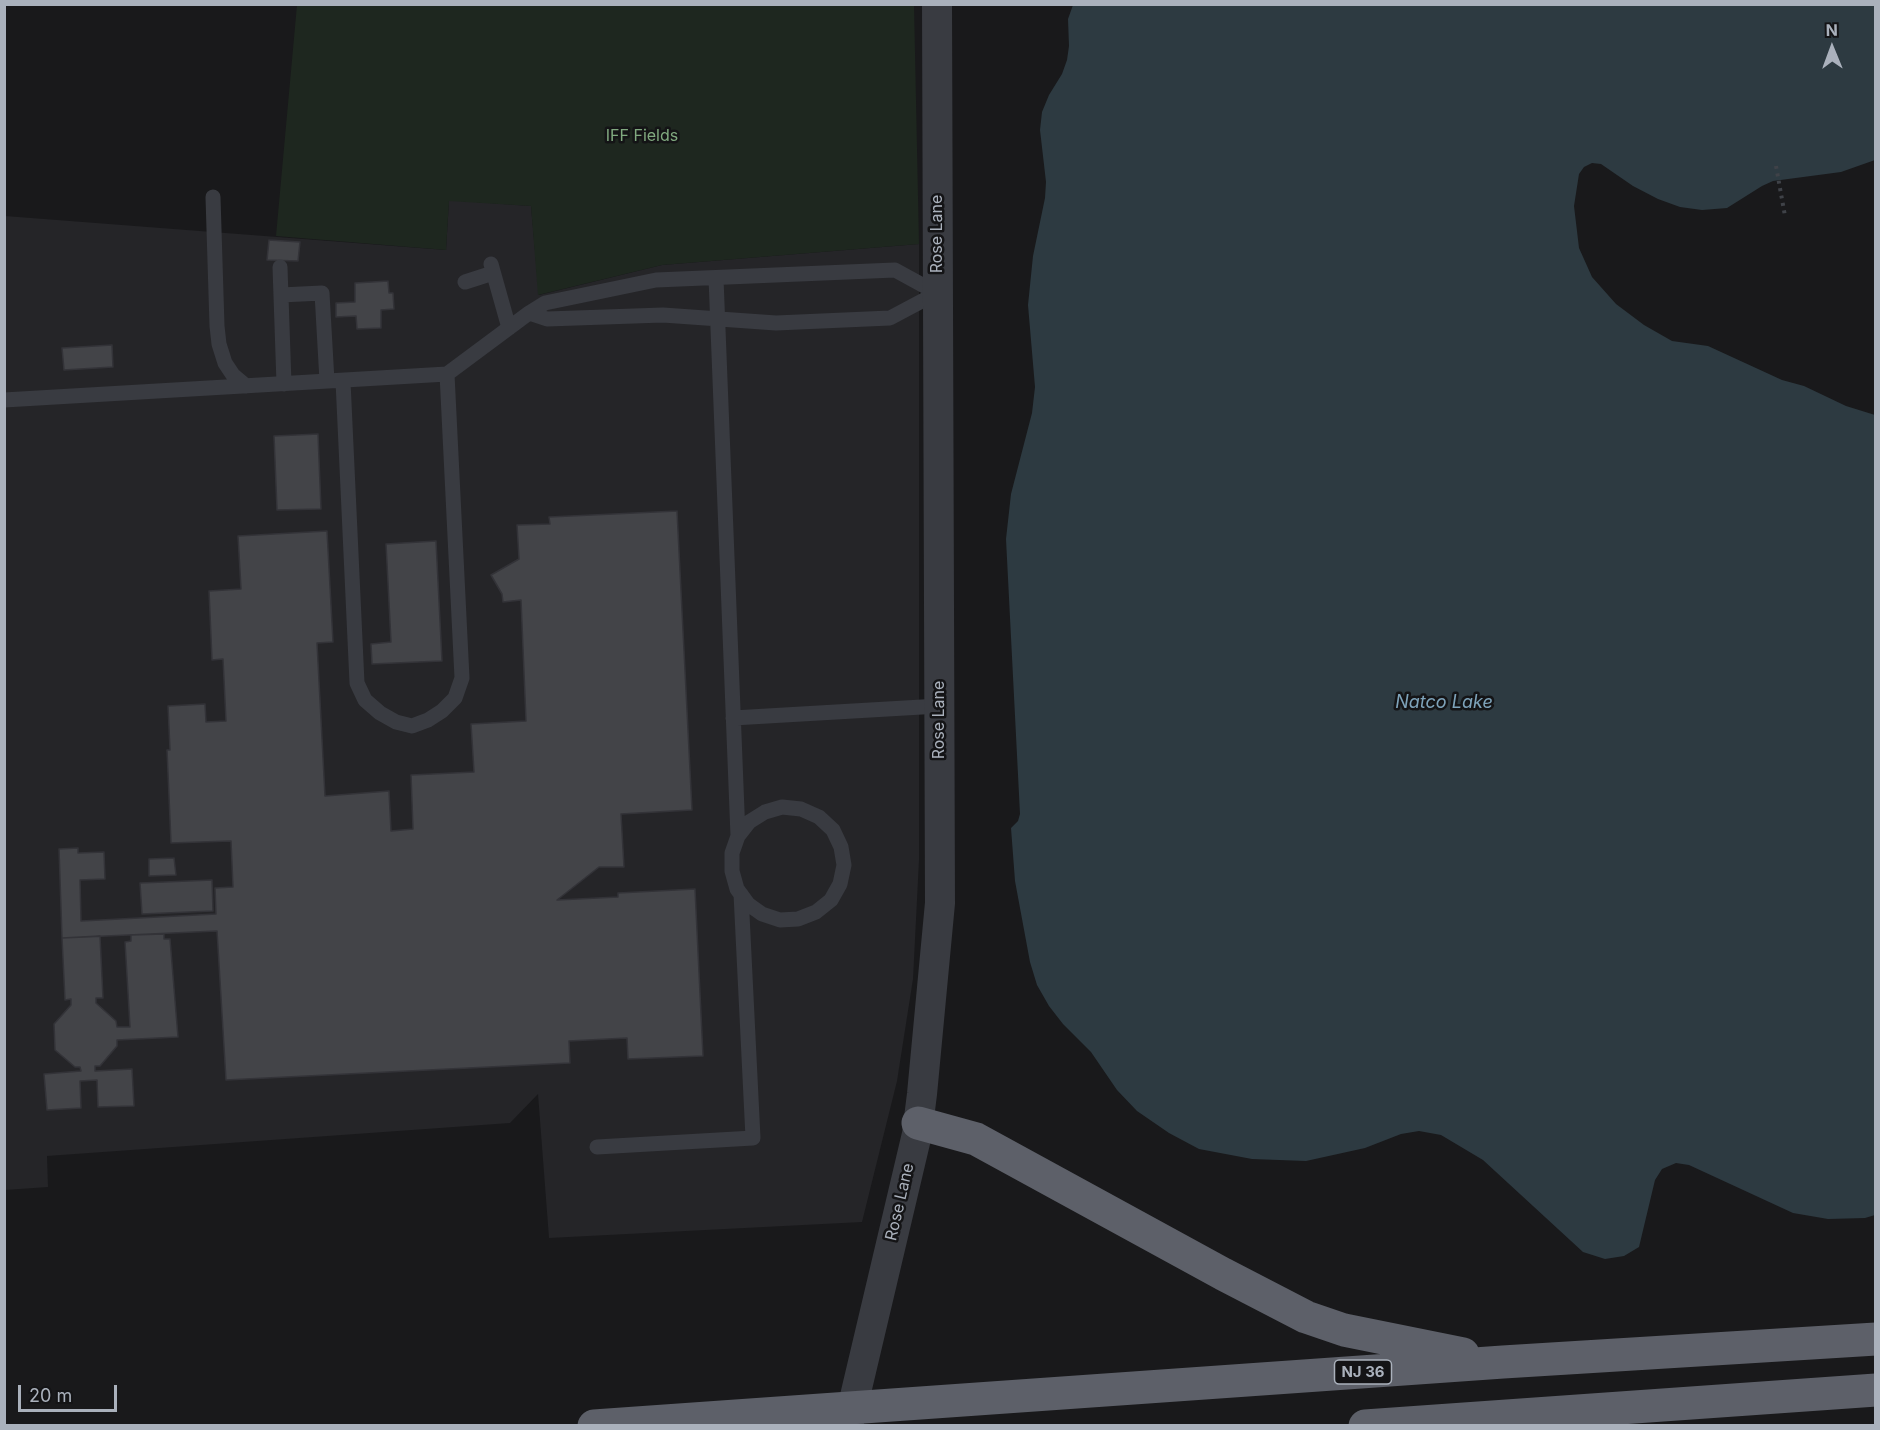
<!DOCTYPE html>
<html>
<head>
<meta charset="utf-8">
<style>
  body { margin:0 }
  #map { position:relative; width:1880px; height:1430px; overflow:hidden; background:#19191b; font-family:Inter,sans-serif }
  canvas { display:block }
  .frame { position:absolute; inset:0; border:6px solid #aab1bc; pointer-events:none }
  .north { position:absolute; left:1802px; top:18px; width:60px; height:60px; -webkit-text-stroke:4px #141416; paint-order:stroke; rotate:359deg; font-size:16px; font-weight:700; line-height:24px; text-align:center; color:#aab1bc }
  .north::after { content:''; display:block; margin:auto; width:21px; height:27px; background:#aab1bc; clip-path:polygon(50% 0,100% 100%,50% 72%,0 100%) }
  .scale { position:absolute; left:18px; top:1385px; width:99px; height:27px; box-sizing:border-box; border:3px solid #aab1bc; border-top:0; padding-left:8px; font-size:18px; line-height:21px; white-space:nowrap; color:#aab1bc; -webkit-text-stroke:4px #141416; paint-order:stroke }
</style>
</head>
<body>
<div id="map">
<canvas width="1880" height="1430"></canvas>
<div class="frame"></div>
<div class="north">N</div>
<div class="scale">20 m</div>
</div>
<script>
const context = document.querySelector('canvas').getContext('2d');
context.lineJoin = 'round';
function fill(path, color) { context.fillStyle = color; context.fill(path, 'evenodd'); }
const shape = rows => new Path2D(rows.map(r => 'M' + r).join(''));
function strokePath(path, color, width, dash) { context.strokeStyle = color; context.lineWidth = width; context.lineCap = dash ? 'butt' : 'round'; context.setLineDash(dash || []); context.stroke(path); }
function write(font, color, halo, rows, align = 'center') {
  context.font = font + ' Inter,sans-serif'; context.lineWidth = 5; context.setLineDash([]); context.textBaseline = 'middle'; context.strokeStyle = halo; context.fillStyle = color; for (const [text, x, y, turn = 0] of rows) {
    context.save(); context.translate(x, y); context.rotate((+turn || 0) * Math.PI / 180); context.textAlign = isNaN(turn) ? turn : align; if (halo) context.strokeText(text, 0, 0); context.fillText(text, 0, 0); context.restore();
  }
}
const built = shape([
  [449,200,531,206,539,295,662,265,919,244,919,860,913,979,897,1081,862,1222,549,1238,538,1094,510,1123,47,1156,48,1187,5,1190,5,216,446,250]
]);
const green = shape([
  [297,5,914,5,919,244,662,265,538,295,531,206,449,201,446,250,276,236]
]);
const water = shape([
  [1073,5,1875,5,1875,160,1841,172,1773,181,1762,186,1727,208,1702,210,1680,207,1658,199,1633,186,1601,164,1592,163,1584,167,1579,174,1574,206,1579,248,1592,277,1616,304,1644,325,1672,341,1708,346,1782,380,1804,386,1846,406,1875,415,1875,1215,1865,1218,1828,1219,1793,1213,1689,1165,1676,1163,1662,1169,1655,1180,1639,1247,1624,1256,1605,1259,1583,1252,1483,1160,1441,1135,1419,1131,1401,1134,1365,1148,1306,1161,1252,1159,1199,1149,1169,1133,1137,1111,1117,1090,1091,1052,1063,1024,1049,1006,1037,985,1030,962,1015,881,1011,828,1018,821,1020,814,1006,539,1011,494,1032,413,1035,387,1028,305,1033,256,1045,198,1046,182,1040,130,1042,112,1049,95,1062,74,1067,60,1069,46,1068,19]
]);
const building = shape([
  [269,240,300,242,298,261,267,260,269,240],
  [388,281,389,293,393,293,394,309,381,310,381,328,357,329,356,316,336,317,336,303,355,302,355,283,388,281],
  [112,345,113,367,64,370,62,348,112,345],
  [318,434,321,509,277,510,274,436,318,434],
  [677,511,692,810,621,814,624,867,599,867,557,900,618,897,618,893,695,889,703,1056,628,1059,627,1038,569,1041,570,1063,226,1080,217,931,62,938,59,849,78,848,78,853,104,852,105,879,80,880,81,921,216,914,215,888,233,887,231,841,171,843,167,750,170,750,168,706,205,704,206,722,226,721,223,659,212,660,209,591,241,589,238,536,327,531,333,642,317,643,325,796,389,791,391,831,413,829,411,775,474,772,471,724,526,721,521,600,503,602,502,594,491,575,519,559,517,525,550,524,549,517,677,511],
  [436,541,442,661,372,664,371,644,391,642,386,544,436,541],
  [174,858,176,875,149,876,149,859,174,858],
  [212,880,213,911,142,914,140,883,212,880],
  [164,934,164,939,170,939,178,1037,117,1040,117,1046,100,1066,95,1066,95,1071,132,1069,134,1106,98,1107,97,1080,80,1081,81,1108,47,1110,44,1074,81,1071,80,1067,75,1067,55,1050,54,1024,71,1005,71,999,65,1000,62,938,100,936,103,998,96,998,96,1003,116,1021,117,1027,130,1027,125,942,131,941,131,935,164,934]
]);
const path = shape([
  [1776,166,1785,216]
]);
const service = shape([
  [213,197,217,326,219,344,225,363,233,375,246,386],
  [491,264,509,328],
  [280,267,284,384],
  [716,278,738,836,732,853,732,871,737,889,748,904,762,914,780,920,798,919,816,912,831,900,840,884,844,865,841,847,833,830,819,817,801,809,782,807,765,812,749,822,738,836],
  [465,282,493,273],
  [281,295,322,293,327,381],
  [529,313,547,319,663,315,776,323,890,318,937,293],
  [343,381,357,683,365,700,380,713,396,722,412,726,428,720,442,711,455,698,462,678,447,374],
  [4,400,447,374,529,313,545,303,656,280,895,270,937,293],
  [733,718,939,706],
  [597,1147,753,1138,741,894]
]);
const minor = shape([
  [848,1426,917,1134,922,1094,940,903,937,4]
]);
const trunk = shape([
  [918,1123,976,1139,1223,1274,1306,1317,1344,1330,1463,1354],
  [594,1426,1503,1362,1876,1339],
  [1365,1426,1876,1390]
]);
const shields = [
  [1363,1372,57]
];
const shieldNames = [
  ["NJ 36",1363,1372]
];
const parkNames = [
  ["IFF Fields",642,136]
];
const streetNames = [
  ["Rose Lane",937,234,-90],
  ["Rose Lane",939,720,-90],
  ["Rose Lane",900,1202,-77]
];
const waterNames = [
  ["Natco Lake",1444,703]
];
fill(built, '#252528');
fill(green, '#1e271f');
fill(water, '#2d3a41');
fill(building, '#434448');
strokePath(building, '#333338', 1.5);
strokePath(path, '#3f4248', 4, [3, 4.5]);
strokePath(service, '#393b41', 15);
strokePath(minor, '#393b41', 30);
strokePath(trunk, '#5d6069', 33);
for (const [x, y, w] of shields) { const box = new Path2D(); box.roundRect(x - w / 2, y - 12, w, 24, 4.5); context.fillStyle = '#141416'; context.fill(box); strokePath(box, '#aab1bc', 1.5); }
write('bold 15px', '#aab1bc', null, shieldNames);
write('16px', '#80a97f', '#141416', parkNames);
write('16px', '#aab1bc', '#141416', streetNames);
write('italic 18px', '#7ea3ba', '#141416', waterNames);
</script>
</body>
</html>
